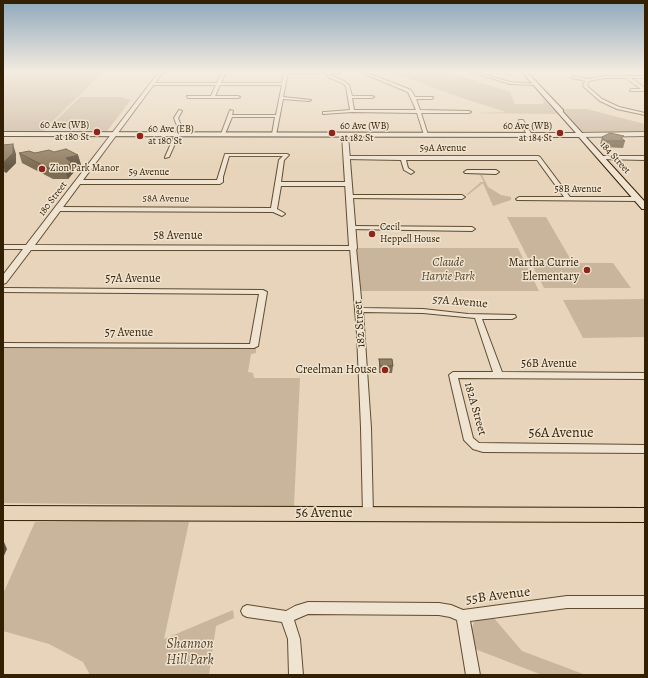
<!DOCTYPE html>
<html>
<head>
<meta charset="utf-8">
<style>
  body { margin:0 }
  #map { position:relative; width:648px; height:678px; overflow:hidden; background:#e7d4ba; font-family:Alegreya,serif }
  canvas { display:block }
  .frame { position:absolute; inset:0; border:4px solid #331f01; pointer-events:none }
</style>
</head>
<body>
<div id="map">
<canvas width="648" height="678"></canvas>
<div class="frame"></div>
</div>
<script>
const context = document.querySelector('canvas').getContext('2d');
context.lineJoin = 'round';
function fill(path, color) { context.fillStyle = color; context.fill(path, 'evenodd'); }
const shape = rows => new Path2D(rows.map(r => 'M' + r).join(''));
function strokePath(path, color, width, dash) { context.strokeStyle = color; context.lineWidth = width; context.lineCap = dash ? 'butt' : 'round'; context.setLineDash(dash || []); context.stroke(path); }
function write(font, color, halo, rows, align = 'center') {
  context.font = font + ' Alegreya,serif'; context.lineWidth = 3; context.setLineDash([]); context.textBaseline = 'middle'; context.strokeStyle = halo; context.fillStyle = color; for (const [text, x, y, turn = 0] of rows) {
    context.save(); context.translate(x, y); context.rotate((+turn || 0) * Math.PI / 180); context.textAlign = isNaN(turn) ? turn : align; if (halo) context.strokeText(text, 0, 0); context.fillText(text, 0, 0); context.restore();
  }
}
const green = shape([
  [3,72,103,72,41,133,3,133],
  [390,72,447,72,509,91,515,104,543,104,544,102,541,98,542,98,558,114,475,113,506,112,465,99],
  [80,97,122,97,131,100,107,131,48,128],
  [562,109,587,109,645,124,645,134,584,133],
  [480,175,482,175,488,187,501,195,511,197,511,200,493,206,483,183,468,195,466,195,481,182,484,182],
  [507,217,546,217,571,260,529,260],
  [356,248,518,248,539,291,360,291],
  [531,263,613,263,631,288,544,288],
  [645,299,645,337,583,338,563,300],
  [3,346,256,348,256,353,251,354,248,372,253,373,254,378,300,378,294,506,3,503],
  [104,521,189,522,164,639,233,610,234,618,216,626,209,675,90,675,83,662,49,644,3,631,3,594,35,522],
  [493,617,522,651,586,675,542,675,475,649,471,632,474,622,478,619]
]);
const minor = shape([
  [222,72,226,72,221,83,282,83,284,72,341,72,339,73,329,73,330,75,344,81,349,85,352,96,372,96,374,97,372,98,352,98,354,110,416,110,408,92,360,72,365,72,411,90,415,97,433,97,432,99,416,99,420,110,469,111,471,112,469,113,421,113,428,135,426,136,424,135,417,113,352,112,323,114,323,112,325,112,350,110,346,86,342,83,328,77,326,73,288,73,283,97,311,100,309,101,283,99,276,135,272,134,275,117,232,117,225,134,223,135,221,134,230,110,233,111,232,115,276,115,282,85,220,85,215,96,238,96,240,97,238,98,188,98,187,96,211,96,216,85,152,85,150,84,152,83,217,83,222,72],
  [471,72,476,72,510,82,538,84,536,85,510,84,471,72],
  [573,76,588,79,605,76,645,76,645,78,631,78,645,88,645,91,630,91,631,89,641,89,626,78,605,78,589,81,587,84,588,87,602,99,619,107,645,113,645,115,617,109,600,101,584,87,583,84,586,81,572,78,573,76],
  [179,110,182,111,178,118,182,128,169,157,165,158,165,157,178,128,174,118,179,110],
  [519,120,523,120,532,135,532,136,528,136,519,121,519,120],
  [225,154,287,154,289,155,284,160,281,182,348,182,351,184,348,186,281,186,277,209,284,213,285,214,282,216,273,212,57,211,54,209,57,207,271,208,279,160,283,156,229,156,223,177,223,182,220,184,78,184,75,182,78,180,217,180,225,154],
  [347,156,538,156,540,157,570,197,638,197,641,199,638,201,517,200,516,199,519,197,564,197,537,160,406,160,408,168,414,172,411,174,404,170,401,160,345,159,344,158,347,156],
  [602,156,645,156,645,160,600,159,600,157,602,156],
  [467,170,496,170,499,172,496,174,465,173,464,172,467,170],
  [349,195,462,195,465,197,462,199,347,198,346,197,349,195],
  [351,226,472,227,475,229,472,231,349,229,348,228,351,226],
  [353,246,356,248,362,308,423,309,468,314,515,315,516,317,512,319,482,319,502,372,645,373,645,379,458,378,473,438,479,443,645,445,645,453,483,452,473,449,464,440,449,375,453,372,493,372,475,318,423,313,363,312,371,428,373,515,372,518,368,519,364,518,363,515,361,428,357,334,350,248,353,246],
  [3,288,263,290,267,292,258,346,254,348,3,347,3,343,250,344,259,294,3,292,3,288],
  [567,596,645,596,645,608,567,608,470,621,480,675,466,675,457,620,450,617,439,615,308,614,294,620,300,639,303,675,289,675,288,639,282,622,247,617,243,615,241,611,243,607,247,605,286,611,295,606,308,602,439,603,451,605,463,610,567,596]
]);
const tertiary = shape([
  [159,72,163,72,35,245,349,246,342,135,345,133,348,135,357,248,356,250,31,250,6,283,3,284,3,275,23,249,3,249,3,245,26,245,159,72],
  [645,132,645,136,581,137,578,135,581,133,645,132]
]);
const secondary = shape([
  [522,72,527,72,563,110,563,112,645,202,645,209,642,209,579,137,3,136,3,132,576,133,522,72]
]);
const trunk = shape([
  [3,506,645,508,645,522,3,520,3,506]
]);
const wall = shape([
  [602,137,623,139,625,141,623,148,603,147,600,144],
  [3,145,16,154,16,163,6,173,3,171],
  [54,152,78,155,81,165,73,167,74,172,68,179,53,179,22,163,19,153,35,153],
  [379,359,393,366,392,373,379,373]
]);
const shadedWall = shape([
  [13,144,16,154,16,163,6,173,3,163],
  [78,155,81,165,73,167,74,172,68,179,65,169,66,158],
  [4,542,7,549,3,558,3,543]
]);
const building = shape([
  [610,133,624,136,621,138,625,141,605,141,602,137,610,133],
  [13,144,13,153,3,163,3,145,13,144],
  [66,149,78,155,66,158,71,162,65,169,50,169,19,153,29,151,35,153,49,150,54,152,66,149],
  [379,359,392,359,393,366,380,366,379,359]
]);
const markers = [
  [97,132,4,"#8f2418"],
  [332,133,4,"#8f2418"],
  [560,133,4,"#8f2418"],
  [140,136,4,"#8f2418"],
  [42,169,4,"#8f2418"],
  [372,234,4,"#8f2418"],
  [587,270,4,"#8f2418"],
  [385,370,4,"#8f2418"]
];
const farPoinames = [
  ["60 Ave (WB)",89,126,"right"],
  ["at 180 St",89,138,"right"],
  ["60 Ave (WB)",340,127],
  ["at 182 St",340,139],
  ["60 Ave (WB)",552,127,"right"],
  ["at 184 St",552,139,"right"],
  ["60 Ave (EB)",148,130],
  ["at 180 St",148,142],
  ["Zion Park Manor",50,169],
  ["Cecil",380,228],
  ["Heppell House",380,240]
];
const farStreetnames = [
  ["59A Avenue",443,149],
  ["184 Street",615,158,48],
  ["59 Avenue",149,173],
  ["58B Avenue",578,190],
  ["180 Street",53,199,-53],
  ["58A Avenue",166,199,1]
];
const streetNames = [
  ["58 Avenue",178,236],
  ["57A Avenue",133,279],
  ["57A Avenue",460,302,5],
  ["182 Street",360,324,-94],
  ["57 Avenue",129,333],
  ["56B Avenue",549,364],
  ["182A Street",475,409,74]
];
const parkNames = [
  ["Claude",448,263],
  ["Harvie Park",448,277]
];
const poiNames = [
  ["Martha Currie",579,263],
  ["Elementary",579,277],
  ["Creelman House",377,370]
];
const nearStreetnames = [
  ["56A Avenue",561,434],
  ["56 Avenue",324,514],
  ["55B Avenue",498,596,-7]
];
const nearParknames = [
  ["Shannon",190,645],
  ["Hill Park",190,661]
];
fill(green, '#c8b59b');
strokePath(minor, '#604c2f', 2);
strokePath(tertiary, '#604c2f', 2);
strokePath(secondary, '#331f01', 2);
strokePath(trunk, '#331f01', 2);
fill(minor, '#efe3d2');
fill(tertiary, '#efe3d2');
fill(secondary, '#efe3d2');
fill(trunk, '#e7d4ba');
fill(wall, '#7d6c53');
fill(shadedWall, '#665844');
fill(building, '#917d61');
strokePath(building, '#665844', 1);
const sky = context.createLinearGradient(0, 0, 0, 167);
sky.addColorStop(0, '#8fa8bc');
sky.addColorStop(0.43, '#f4ece0');
sky.addColorStop(1, '#f4ece000');
context.fillStyle = sky;
context.fillRect(0, 0, 648, 167);
for (const [x, y, r, color] of markers) { const dot = new Path2D(); dot.arc(x, y, r, 0, 2 * Math.PI); context.fillStyle = color; context.fill(dot); strokePath(dot, '#efe3d2', 1.5); }
write('10px', '#331f01', '#efe3d2', farPoinames, 'left');
write('10px', '#331f01', '#efe3d2', farStreetnames);
write('12px', '#331f01', '#efe3d2', streetNames);
write('italic 12px', '#584428', '#efe3d2', parkNames);
write('12px', '#331f01', '#efe3d2', poiNames, 'right');
write('14px', '#331f01', '#efe3d2', nearStreetnames);
write('italic 14px', '#584428', '#efe3d2', nearParknames);
</script>
</body>
</html>
